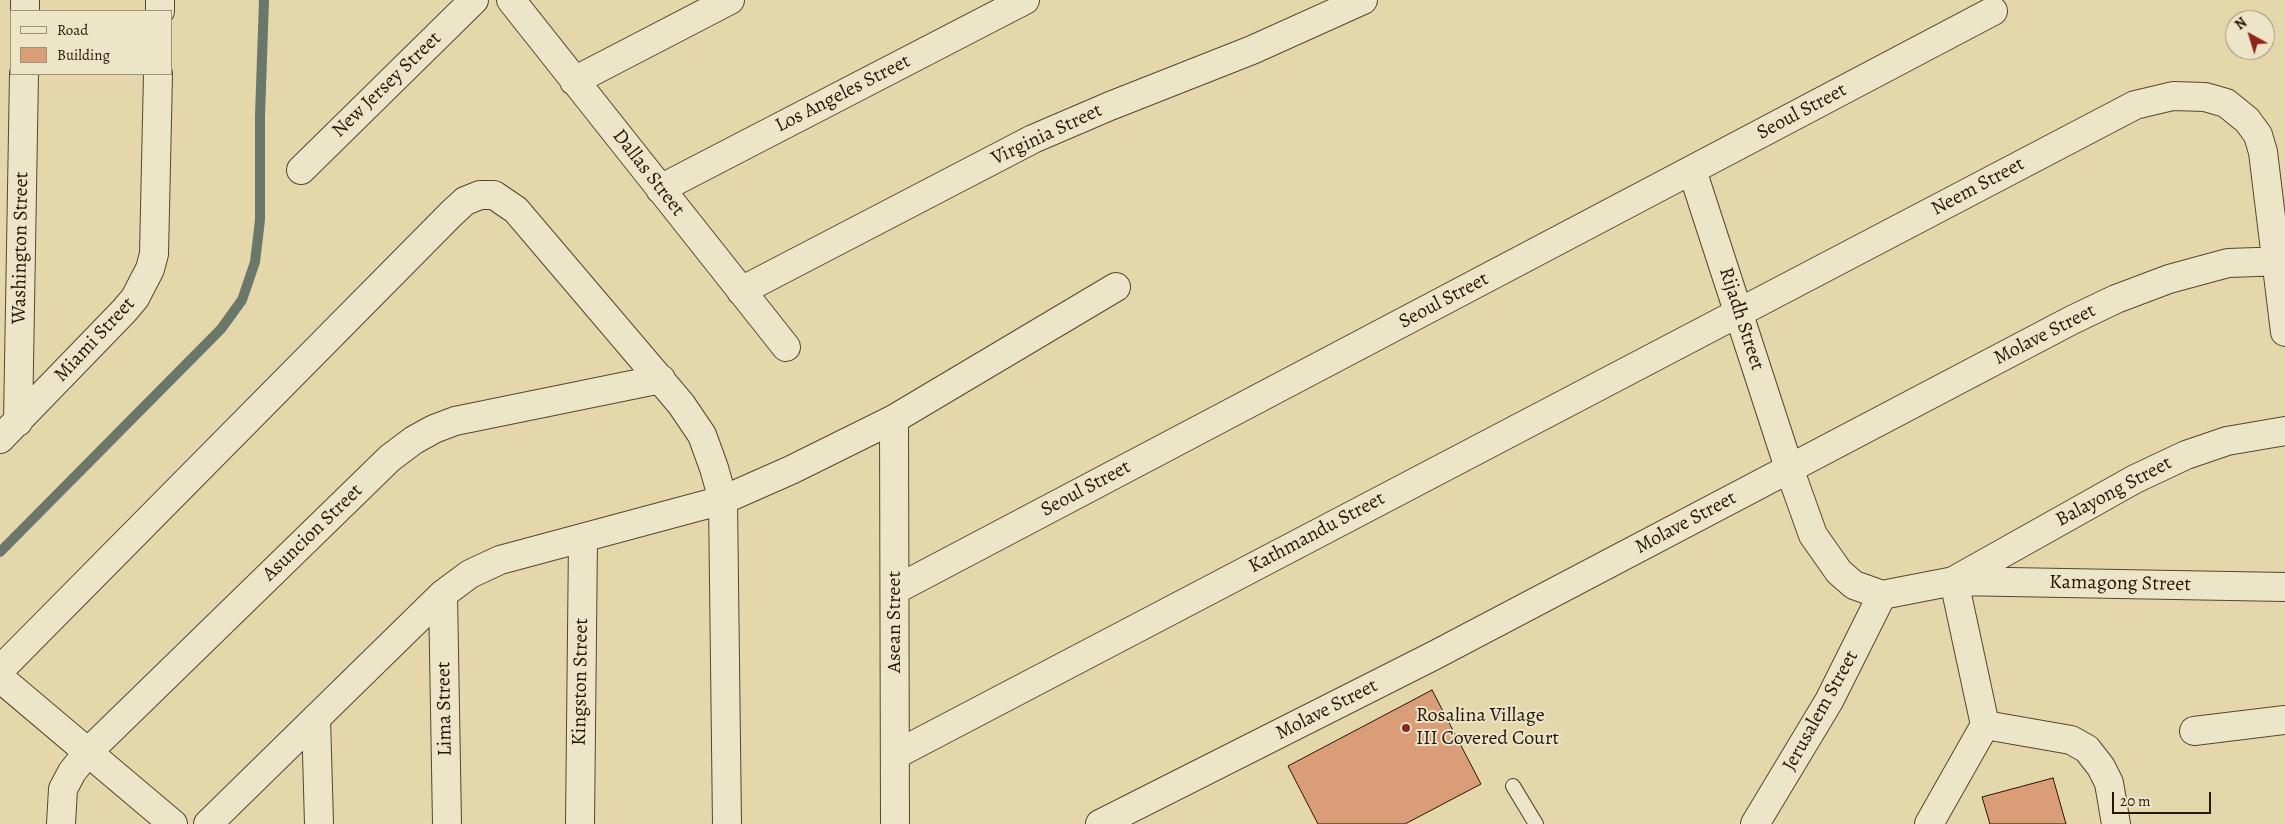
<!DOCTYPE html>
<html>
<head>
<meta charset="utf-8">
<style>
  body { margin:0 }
  #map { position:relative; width:2285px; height:824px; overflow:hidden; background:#e4d7aa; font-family:Alegreya,serif }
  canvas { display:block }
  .legend { position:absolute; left:10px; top:10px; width:162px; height:65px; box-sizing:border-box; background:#ede5c8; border:1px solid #9e927a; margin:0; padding:6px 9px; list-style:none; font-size:15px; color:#271605 }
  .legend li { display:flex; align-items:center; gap:10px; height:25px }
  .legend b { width:25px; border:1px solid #9e927a }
  .north { position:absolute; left:2225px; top:10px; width:50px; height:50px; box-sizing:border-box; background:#ede5c8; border:1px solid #9e927a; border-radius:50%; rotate:321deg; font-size:14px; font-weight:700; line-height:20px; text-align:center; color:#271605 }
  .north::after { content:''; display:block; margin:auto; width:18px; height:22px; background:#8f2418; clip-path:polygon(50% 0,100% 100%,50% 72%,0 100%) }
  .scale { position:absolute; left:2112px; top:792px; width:99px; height:22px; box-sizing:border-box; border:2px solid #271605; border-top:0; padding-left:6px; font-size:15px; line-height:18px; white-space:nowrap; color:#271605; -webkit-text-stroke:4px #ede5c8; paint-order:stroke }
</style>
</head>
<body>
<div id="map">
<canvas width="2285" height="824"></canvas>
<ul class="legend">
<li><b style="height:6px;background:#ede5c8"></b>Road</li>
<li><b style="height:14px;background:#d99e77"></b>Building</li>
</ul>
<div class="north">N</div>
<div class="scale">20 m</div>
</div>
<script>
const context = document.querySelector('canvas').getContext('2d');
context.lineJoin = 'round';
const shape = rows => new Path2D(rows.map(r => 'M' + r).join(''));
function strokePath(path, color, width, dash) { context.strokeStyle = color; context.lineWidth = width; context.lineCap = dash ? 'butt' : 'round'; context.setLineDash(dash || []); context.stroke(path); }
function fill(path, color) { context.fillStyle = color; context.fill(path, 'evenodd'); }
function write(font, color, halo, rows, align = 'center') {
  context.font = font + ' Alegreya,serif'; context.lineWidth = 4; context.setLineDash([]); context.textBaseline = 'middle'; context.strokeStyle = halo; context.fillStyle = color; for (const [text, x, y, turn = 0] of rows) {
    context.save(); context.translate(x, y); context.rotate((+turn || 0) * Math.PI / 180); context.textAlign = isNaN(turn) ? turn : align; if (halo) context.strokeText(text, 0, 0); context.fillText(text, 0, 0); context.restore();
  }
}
const stream = shape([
  [0,552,221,329,242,300,255,262,260,220,260,116,264,0]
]);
const building = shape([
  [1432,690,1481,784,1405,824,1318,824,1288,766,1432,690],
  [2053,778,2066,824,1990,824,1982,797,2053,778]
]);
const service = shape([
  [1513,786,1536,824]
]);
const minor = shape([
  [511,0,786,347],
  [25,11,25,0],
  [160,11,160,0],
  [574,81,730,0],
  [301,170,474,0],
  [1692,170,1789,468,1813,535,1839,572,1854,585,1882,595,1954,581,2285,587],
  [660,189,1025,0],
  [741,291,1033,139,1110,106,1252,50,1363,0],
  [894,419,895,824],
  [18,422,24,74],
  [0,439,124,311,135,298,150,269,154,254,158,74],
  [1955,580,2135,479,2186,455,2227,441,2285,431],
  [895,590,1993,11],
  [443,594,447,824],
  [0,670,451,214,465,201,480,195,494,195,516,210,681,404,702,435,714,468,723,500,727,824],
  [0,678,173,824],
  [316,718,319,824],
  [1985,725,2071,740,2087,749,2101,767,2109,783,2116,824],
  [2194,731,2285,720],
  [895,755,2135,105,2173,96,2205,97,2226,103,2247,120,2258,135,2263,152,2285,332],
  [61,824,63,789,72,772,88,752,390,458,414,440,434,429,455,421,661,379],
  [208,824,443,594,470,574,500,560,723,500,791,470,894,419,1116,287],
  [580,824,583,539],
  [1100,824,1433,656,2072,320,2116,299,2169,279,2228,263,2285,261],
  [1755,824,1829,701,1882,595],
  [1929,824,1985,725,1954,581]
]);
const markers = [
  [1406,728,5,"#8f2418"]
];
const streetNames = [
  ["New Jersey Street",387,85,-44],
  ["Los Angeles Street",843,94,-27],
  ["Seoul Street",1802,112,-28],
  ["Virginia Street",1047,135,-25],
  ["Dallas Street",648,173,52],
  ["Neem Street",1978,187,-28],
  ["Washington Street",21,248,-89],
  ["Seoul Street",1444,301,-28],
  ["Rijadh Street",1741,319,72],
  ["Molave Street",2045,335,-27],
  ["Miami Street",95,340,-47],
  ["Seoul Street",1086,489,-28],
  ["Balayong Street",2114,492,-28],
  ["Molave Street",1686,523,-28],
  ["Asuncion Street",313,533,-44],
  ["Kathmandu Street",1317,533,-28],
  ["Kamagong Street",2120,584,1],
  ["Asean Street",895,622,-90],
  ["Kingston Street",581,682,-89],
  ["Lima Street",445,709,-91],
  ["Molave Street",1327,710,-27],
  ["Jerusalem Street",1821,711,-61]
];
const poiNames = [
  ["Rosalina Village",1416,716],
  ["III Covered Court",1416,739]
];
strokePath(stream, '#6a776b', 10);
fill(building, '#d99e77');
strokePath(building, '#271605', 1);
strokePath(service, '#56462e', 16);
strokePath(minor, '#56462e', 30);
strokePath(service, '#ede5c8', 14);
strokePath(minor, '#ede5c8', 28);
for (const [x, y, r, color] of markers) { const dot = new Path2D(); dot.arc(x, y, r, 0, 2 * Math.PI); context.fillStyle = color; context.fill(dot); strokePath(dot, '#ede5c8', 2); }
write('20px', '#271605', '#ede5c8', streetNames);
write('20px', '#271605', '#ede5c8', poiNames, 'left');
</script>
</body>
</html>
